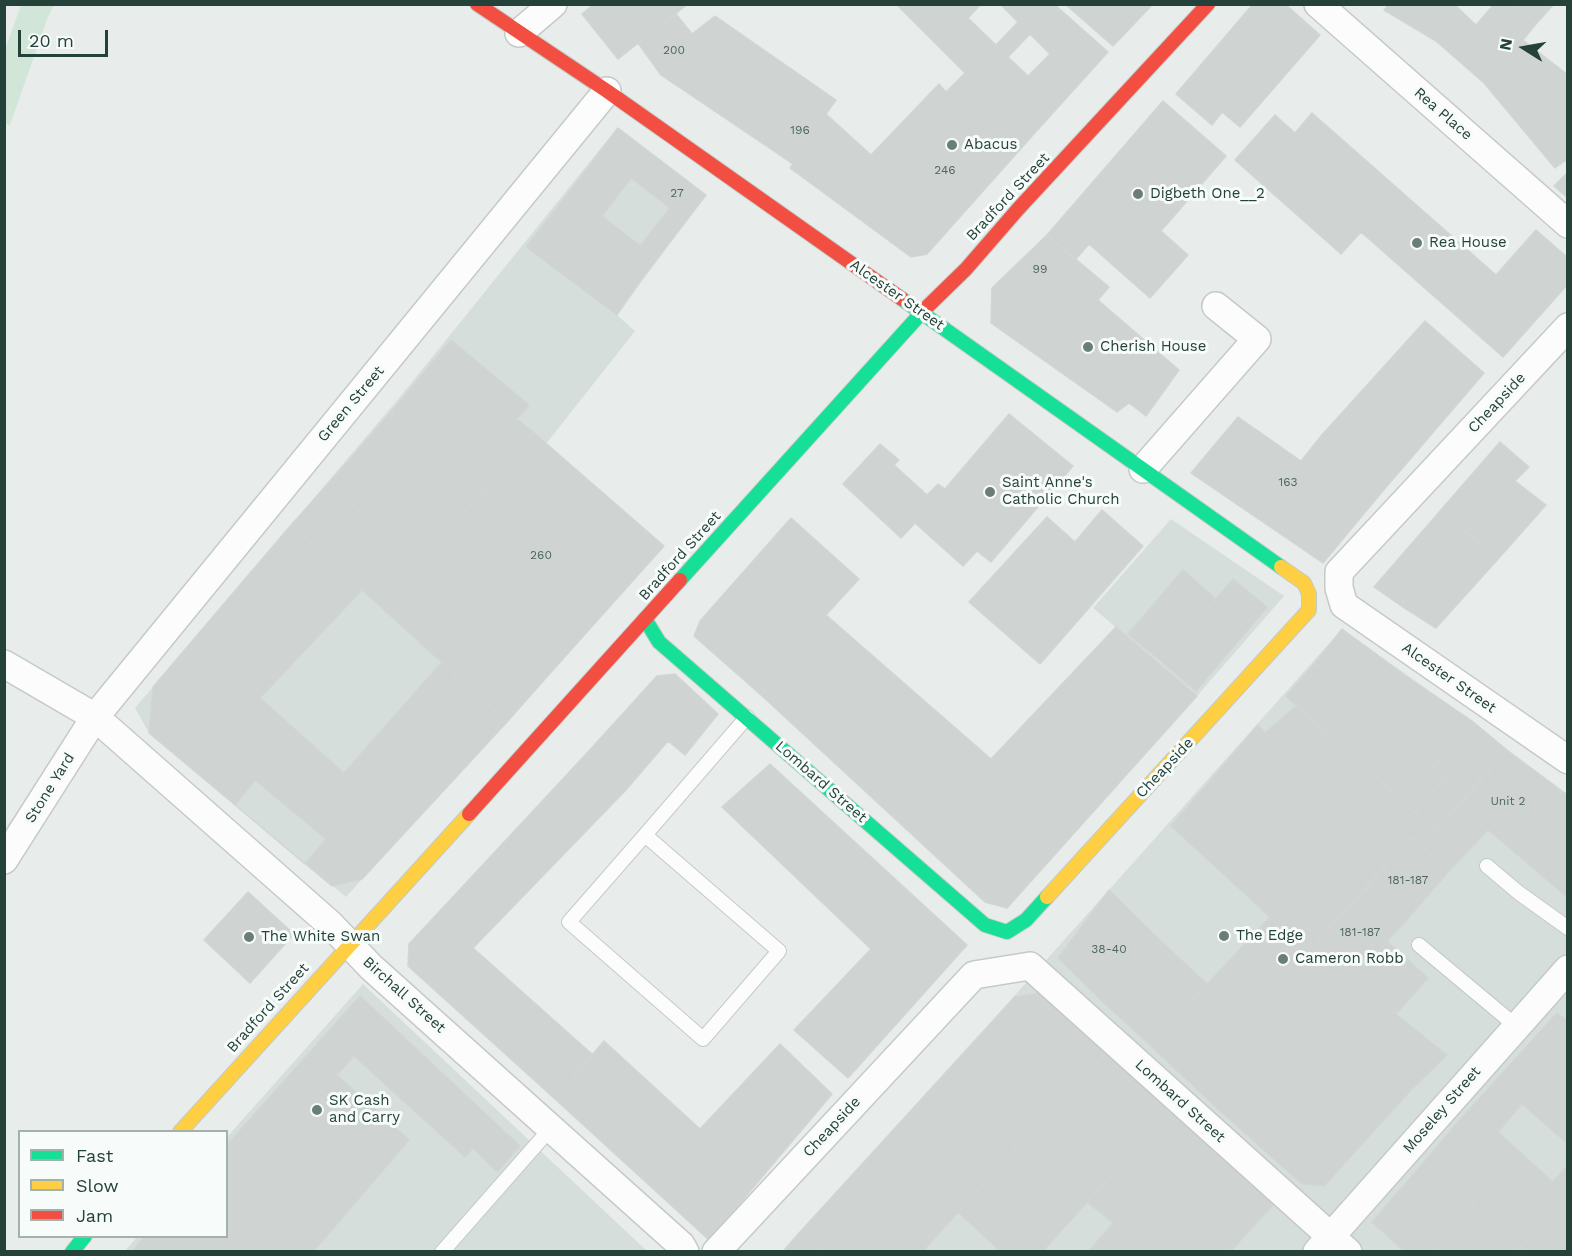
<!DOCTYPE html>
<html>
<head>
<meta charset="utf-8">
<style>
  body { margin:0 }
  #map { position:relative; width:1572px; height:1256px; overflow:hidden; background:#e8edeb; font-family:"Work Sans",sans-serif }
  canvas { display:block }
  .frame { position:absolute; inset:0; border:6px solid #24423a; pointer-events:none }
  .legend { position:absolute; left:18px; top:1130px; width:210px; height:108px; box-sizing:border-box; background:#f7fbf9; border:2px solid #a3b1ad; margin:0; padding:8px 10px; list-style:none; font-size:18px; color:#24423a }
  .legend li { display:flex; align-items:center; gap:12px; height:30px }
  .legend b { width:30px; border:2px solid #a3b1ad }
  .north { position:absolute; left:1494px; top:18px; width:60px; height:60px; -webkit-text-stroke:4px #f7fbf9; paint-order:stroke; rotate:281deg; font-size:16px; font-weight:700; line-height:24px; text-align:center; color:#24423a }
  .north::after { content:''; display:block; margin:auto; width:21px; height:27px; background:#24423a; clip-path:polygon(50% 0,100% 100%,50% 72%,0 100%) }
  .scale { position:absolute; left:18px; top:30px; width:90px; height:27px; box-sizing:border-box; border:3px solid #24423a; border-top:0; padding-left:8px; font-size:18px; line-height:21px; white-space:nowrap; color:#24423a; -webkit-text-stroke:4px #f7fbf9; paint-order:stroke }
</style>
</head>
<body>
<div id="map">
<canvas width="1572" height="1256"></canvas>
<div class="frame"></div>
<ul class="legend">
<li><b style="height:8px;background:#16e098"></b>Fast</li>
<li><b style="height:8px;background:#ffcf43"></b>Slow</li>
<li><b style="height:8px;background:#f24e42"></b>Jam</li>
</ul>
<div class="north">N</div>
<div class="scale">20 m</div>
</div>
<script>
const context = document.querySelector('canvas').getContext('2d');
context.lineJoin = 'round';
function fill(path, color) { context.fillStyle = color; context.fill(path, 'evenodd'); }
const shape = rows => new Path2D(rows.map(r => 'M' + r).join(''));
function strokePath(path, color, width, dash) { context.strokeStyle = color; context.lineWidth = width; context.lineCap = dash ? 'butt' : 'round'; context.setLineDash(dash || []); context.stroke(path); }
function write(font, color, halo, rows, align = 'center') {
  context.font = font + ' "Work Sans",sans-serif'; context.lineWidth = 6; context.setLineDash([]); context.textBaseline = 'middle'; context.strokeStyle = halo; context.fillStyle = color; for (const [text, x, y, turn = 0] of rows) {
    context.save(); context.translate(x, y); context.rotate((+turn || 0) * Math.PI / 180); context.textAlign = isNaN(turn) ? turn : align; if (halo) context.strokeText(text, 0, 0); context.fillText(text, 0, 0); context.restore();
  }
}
const built = shape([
  [617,128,706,195,617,315,635,331,546,444,664,546,346,897,149,733,135,708,400,397],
  [1171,519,1284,596,1197,696,1093,608],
  [1342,629,1472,721,1507,750,1567,795,1567,1251,781,1252,1015,995],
  [363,984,647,1251,124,1252,137,1237,226,1236,227,1137]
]);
const green = shape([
  [21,5,54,5,48,17,10,125,5,124,5,49]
]);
const building = shape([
  [594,4,688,4,618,59,582,14,594,4],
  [896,4,981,4,968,18,996,45,1018,22,1000,4,1054,4,1108,52,1033,135,965,73,896,4],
  [1030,34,1050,54,1028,76,1008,57,1030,34],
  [1065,4,1153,4,1113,46,1065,4],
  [1253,4,1285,4,1320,35,1240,127,1222,112,1212,125,1176,94,1253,4],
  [1389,4,1454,4,1476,25,1494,4,1512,4,1536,24,1523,40,1568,75,1568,163,1566,160,1555,168,1484,83,1436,41,1384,10,1389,4],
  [1512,4,1554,4,1536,24,1512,4],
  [676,14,692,34,715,16,836,100,826,114,871,155,939,84,946,92,965,73,1033,135,927,254,911,257,790,168,793,164,661,75,638,43,676,14],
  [1163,101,1226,156,1161,231,1188,255,1150,298,1089,244,1075,260,1047,235,1163,101],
  [1312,113,1496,275,1536,230,1568,258,1568,284,1503,357,1361,232,1341,254,1235,160,1275,115,1295,133,1312,113],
  [618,128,706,195,657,259,640,246,670,208,631,178,602,216,570,191,618,128],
  [1568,172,1568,198,1554,186,1568,172],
  [570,191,657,259,640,281,552,214,570,191],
  [552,214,640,281,617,315,526,247,552,214],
  [1047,235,1109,287,1098,300,1179,370,1146,416,1129,403,1117,412,991,323,992,288,1047,235],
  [1425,321,1484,373,1382,492,1321,436,1425,321],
  [451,340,529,405,517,419,533,432,485,490,391,412,451,340],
  [391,412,485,490,417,563,329,483,391,412],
  [1009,414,1073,466,991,562,977,551,963,566,915,523,901,538,843,484,880,444,899,460,894,465,927,495,938,484,945,489,1009,414],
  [1238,417,1301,461,1321,436,1382,492,1323,563,1191,473,1238,417],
  [533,432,664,546,545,679,417,563,485,490,533,432],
  [1500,442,1529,467,1515,481,1546,505,1499,558,1440,511,1500,442],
  [329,483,545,679,507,722,291,525,329,483],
  [1102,510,1143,546,1040,664,969,602,1047,517,1075,542,1102,510],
  [1440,511,1466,532,1400,605,1374,587,1440,511],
  [791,518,859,579,826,615,761,695,694,636,700,621,791,518],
  [291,525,362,590,260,698,344,773,441,663,507,722,362,879,332,886,149,733,153,687,291,525],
  [1466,532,1499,558,1436,628,1400,605,1466,532],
  [1183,570,1216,599,1162,662,1128,634,1183,570],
  [1233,579,1267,607,1196,691,1162,662,1233,579],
  [826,615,991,759,1116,627,1197,696,1007,908,985,902,761,695,826,615],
  [1342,629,1403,674,1374,712,1315,663,1342,629],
  [1315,663,1374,712,1417,752,1386,786,1286,696,1315,663],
  [675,674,718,714,685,755,668,741,625,791,587,753,657,676,675,674],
  [1403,674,1472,721,1433,767,1374,712,1403,674],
  [1296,706,1436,831,1422,847,1411,837,1317,941,1396,1014,1447,1055,1412,1089,1324,1186,1302,1184,1220,1111,1150,1045,1270,917,1171,826,1258,725,1265,733,1296,706],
  [1472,721,1507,750,1467,797,1433,767,1472,721],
  [1507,750,1562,791,1512,850,1458,805,1507,750],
  [1417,752,1445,778,1415,813,1386,786,1417,752],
  [587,753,625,791,473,948,593,1055,555,1099,408,966,409,944,587,753],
  [770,764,967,945,848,1078,794,1030,871,949,722,807,770,764],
  [1445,778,1467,797,1436,831,1415,813,1445,778],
  [255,780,326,839,305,864,235,805,255,780],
  [1562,791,1568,795,1568,898,1512,850,1562,791],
  [1458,805,1488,830,1449,871,1422,847,1458,805],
  [1411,837,1449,871,1404,923,1366,889,1411,837],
  [1366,889,1404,923,1355,976,1317,941,1366,889],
  [1109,890,1161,941,1104,1003,1058,958,1109,890],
  [248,892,294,934,250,983,204,940,248,892],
  [1161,941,1207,984,1150,1045,1104,1003,1161,941],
  [1387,941,1428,978,1396,1014,1355,976,1387,941],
  [1041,993,1108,1051,1045,1120,967,1050,1015,997,1041,993],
  [360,996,520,1146,497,1172,473,1148,465,1157,354,1056,337,1075,409,1140,313,1252,132,1252,145,1236,226,1236,226,1146,360,996],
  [1557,1013,1568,1021,1568,1101,1517,1057,1557,1013],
  [604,1041,700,1129,780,1044,832,1094,709,1240,555,1099,604,1041],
  [967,1050,1045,1120,1108,1051,1171,1110,1042,1252,1001,1252,958,1212,1016,1149,940,1079,967,1050],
  [1517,1057,1568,1101,1568,1144,1522,1104,1498,1132,1553,1182,1568,1165,1568,1194,1554,1209,1456,1124,1517,1057],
  [940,1079,1016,1149,953,1218,877,1148,940,1079],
  [1171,1110,1207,1141,1127,1234,1087,1202,1171,1110],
  [1456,1124,1554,1209,1522,1247,1424,1162,1456,1124],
  [1207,1141,1274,1204,1230,1252,1088,1252,1113,1223,1127,1234,1207,1141],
  [877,1148,953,1218,922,1252,822,1252,800,1232,877,1148],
  [1424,1162,1474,1205,1433,1252,1405,1252,1372,1222,1424,1162],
  [1568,1194,1568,1252,1518,1252,1554,1209,1568,1194],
  [1474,1205,1522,1247,1518,1252,1433,1252,1474,1205],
  [800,1232,822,1252,783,1252,800,1232]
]);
const lane = shape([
  [645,835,569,922,703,1039,779,951,645,835,747,717],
  [1487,866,1519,893,1568,928],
  [1419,945,1516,1026],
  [442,1252,551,1128]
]);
const street = shape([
  [1318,4,1568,224],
  [519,33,553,4],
  [1568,327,1339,572,1339,588,1344,605,1568,760],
  [1143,469,1257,339,1216,306],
  [4,664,95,717,331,925,371,967,681,1245,685,1252],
  [4,860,95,717,607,91],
  [716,1252,974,975,1030,966,1348,1252],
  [1317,1252,1568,969]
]);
const fast = shape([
  [902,299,1281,567],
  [680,580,925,309],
  [645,619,659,642,985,925,1007,932,1026,920,1047,897],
  [72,1252,85,1236]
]);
const slow = shape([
  [1047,897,1309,610,1309,594,1304,583,1281,567],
  [180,1132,469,814]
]);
const jam = shape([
  [477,4,607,91,902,299],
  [925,309,966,269,1019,208,1208,4],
  [469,814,680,580]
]);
const markers = [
  [952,145,6,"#697e78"],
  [1138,194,6,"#697e78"],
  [1417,243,6,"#697e78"],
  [1088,347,6,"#697e78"],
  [990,492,6,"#697e78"],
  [1224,936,6,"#697e78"],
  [249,937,6,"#697e78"],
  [1283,959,6,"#697e78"],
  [317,1110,6,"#697e78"]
];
const numberNames = [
  ["200",674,50],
  ["196",800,130],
  ["246",945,170],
  ["27",677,193],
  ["99",1040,269],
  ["163",1288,482],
  ["260",541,555],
  ["Unit 2",1508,801],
  ["181-187",1408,880],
  ["181-187",1360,932],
  ["38-40",1109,949]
];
const streetNames = [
  ["Rea Place",1443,114,41],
  ["Bradford Street",1008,197,-47],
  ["Alcester Street",897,295,35],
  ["Cheapside",1497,403,-47],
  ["Green Street",351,404,-50],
  ["Bradford Street",680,556,-48],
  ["Alcester Street",1449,678,35],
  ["Cheapside",1165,768,-47],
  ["Lombard Street",821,782,41],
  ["Stone Yard",50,788,-58],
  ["Birchall Street",404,995,42],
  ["Bradford Street",268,1008,-48],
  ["Lombard Street",1180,1101,42],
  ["Moseley Street",1442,1110,-49],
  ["Cheapside",832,1127,-47]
];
const poiNames = [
  ["Abacus",964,145],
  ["Digbeth One__2",1150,194],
  ["Rea House",1429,243],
  ["Cherish House",1100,347],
  ["Saint Anne's",1002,483],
  ["Catholic Church",1002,500],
  ["The Edge",1236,936],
  ["The White Swan",261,937],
  ["Cameron Robb",1295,959],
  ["SK Cash",329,1101],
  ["and Carry",329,1118]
];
fill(built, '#d6dedb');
fill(green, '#d1e6d8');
fill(building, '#cfd4d2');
strokePath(building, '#d1d6d4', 1.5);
strokePath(lane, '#c5cac8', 16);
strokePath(street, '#c5cac8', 30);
strokePath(fast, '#c3cbc8', 16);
strokePath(slow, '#c3cbc8', 16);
strokePath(jam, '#c3cbc8', 16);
strokePath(lane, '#fcfcfc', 14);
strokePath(street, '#fcfcfc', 27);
strokePath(fast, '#16e098', 14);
strokePath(slow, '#ffcf43', 14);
strokePath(jam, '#f24e42', 14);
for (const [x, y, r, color] of markers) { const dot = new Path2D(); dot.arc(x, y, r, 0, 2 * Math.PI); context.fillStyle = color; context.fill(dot); strokePath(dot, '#f7fbf9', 2); }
write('12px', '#506761', null, numberNames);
write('15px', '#24423a', '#f7fbf9', streetNames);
write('15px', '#24423a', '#f7fbf9', poiNames, 'left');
</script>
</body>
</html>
